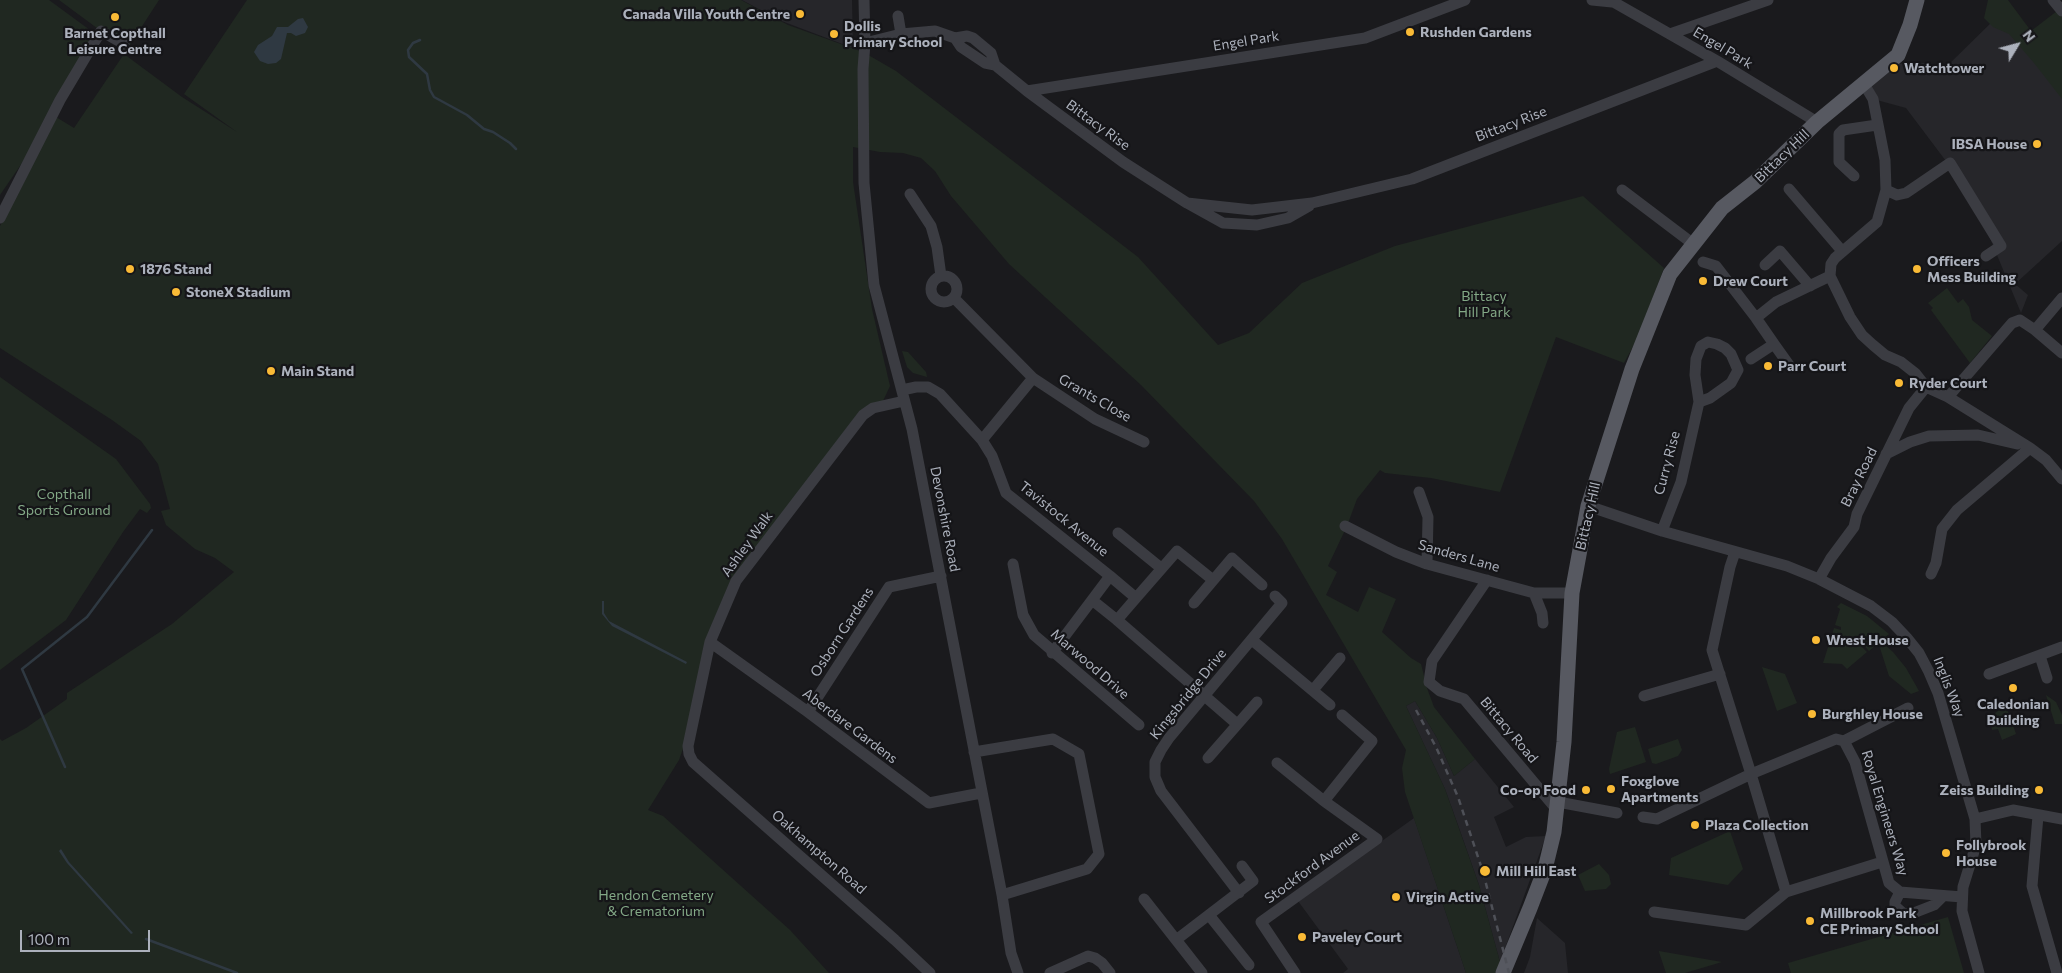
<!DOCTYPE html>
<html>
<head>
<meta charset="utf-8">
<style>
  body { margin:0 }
  #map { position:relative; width:2062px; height:973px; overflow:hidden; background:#1a1a1d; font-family:Commissioner,sans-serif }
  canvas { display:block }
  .north { position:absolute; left:1992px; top:20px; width:50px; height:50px; -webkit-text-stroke:4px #151518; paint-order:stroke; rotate:53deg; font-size:14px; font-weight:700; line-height:20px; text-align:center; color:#acb1bc }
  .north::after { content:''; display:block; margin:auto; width:18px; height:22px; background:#acb1bc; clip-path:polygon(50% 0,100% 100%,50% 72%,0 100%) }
  .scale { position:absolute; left:20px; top:930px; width:130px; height:22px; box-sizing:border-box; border:2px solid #acb1bc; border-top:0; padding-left:6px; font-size:15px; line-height:18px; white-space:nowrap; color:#acb1bc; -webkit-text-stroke:4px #151518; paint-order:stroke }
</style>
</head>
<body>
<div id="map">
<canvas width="2062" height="973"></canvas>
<div class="north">N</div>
<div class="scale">100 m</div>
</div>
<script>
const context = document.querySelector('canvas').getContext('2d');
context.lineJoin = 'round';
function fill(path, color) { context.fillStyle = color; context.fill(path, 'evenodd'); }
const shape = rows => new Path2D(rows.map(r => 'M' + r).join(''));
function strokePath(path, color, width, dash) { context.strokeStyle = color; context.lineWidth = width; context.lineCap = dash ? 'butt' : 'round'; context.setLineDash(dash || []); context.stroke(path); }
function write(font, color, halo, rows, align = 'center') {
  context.font = font + ' Commissioner,sans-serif'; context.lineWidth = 4.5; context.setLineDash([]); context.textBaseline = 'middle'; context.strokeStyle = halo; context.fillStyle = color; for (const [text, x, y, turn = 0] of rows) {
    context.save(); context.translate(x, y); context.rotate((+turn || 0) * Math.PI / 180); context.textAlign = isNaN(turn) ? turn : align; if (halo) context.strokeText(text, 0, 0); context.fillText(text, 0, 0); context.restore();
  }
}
const built = shape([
  [742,0,852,0,853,48,779,20],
  [1998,16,2062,94,2062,241,2015,284,2028,295,2021,313,1973,197,1906,108,1873,99,1864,84,1889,64,1924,63,1943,70],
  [1415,701,1437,738,1454,776,1475,759,1514,807,1494,817,1506,847,1526,837,1546,836,1500,962,1479,885,1458,825,1445,789,1406,706],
  [1414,818,1466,973,1343,973,1348,969,1298,901],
  [1537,918,1565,943,1568,973,1524,973,1530,957]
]);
const green = shape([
  [0,0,49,0,94,33,44,131,0,195],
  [59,0,159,0,124,54,182,97,237,132,184,94,247,0,741,0,788,25,863,52,896,71,1138,257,1218,345,1249,333,1302,283,1395,246,1583,196,1664,268,1637,339,1624,363,1556,337,1500,492,1431,478,1385,473,1380,470,1357,499,1347,526,1328,566,1337,572,1326,595,1358,612,1369,587,1396,599,1382,632,1411,658,1421,664,1427,688,1434,707,1475,759,1454,776,1437,738,1415,701,1406,706,1445,789,1479,885,1500,962,1495,973,1466,973,1405,792,1402,768,1406,750,1282,539,1254,501,1141,385,1009,264,951,196,935,171,921,158,903,153,880,152,853,147,853,182,872,309,890,386,883,401,859,412,737,581,706,641,690,729,679,760,648,810,663,816,790,930,829,973,0,973,0,739,2,741,26,728,67,699,67,693,172,624,234,572,215,558,195,549,166,525,161,511,170,509,158,464,141,441,112,420,0,348,0,226,56,117,74,128,124,54,105,34],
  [1988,0,2008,0,2031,31,2057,11,2062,17,2062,99,2034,63,2009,34,1993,27,1984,18],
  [1947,288,1958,303,1963,299,1969,307,1972,320,1992,336,1970,363,1931,310,1933,308,1928,303],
  [902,351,908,352,926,372,927,377,913,373,907,367],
  [0,377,116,459,150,504,151,508,147,513,140,509,123,532,66,620,0,670],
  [1841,603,1867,616,1889,634,1869,651,1859,640,1861,637,1859,636,1856,641,1867,652,1847,669,1842,664,1823,663,1834,628,1841,630,1841,627,1835,625,1840,609,1837,607],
  [1884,644,1893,652,1906,668,1919,691,1911,694,1889,676,1880,648],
  [1762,667,1785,674,1797,703,1777,711],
  [2046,695,2056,702,2062,715,2062,724,2055,724],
  [2001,708,2007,709,2012,721,2001,724,1993,715],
  [1996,723,2001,727,2013,725,2016,734,2002,740,1998,729,1992,730,1991,725],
  [1635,727,1646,762,1610,774,1609,769,1617,732],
  [1678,739,1682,750,1678,756,1656,764,1652,763,1648,749],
  [1730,831,1743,869,1728,885,1669,875,1671,858],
  [1599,864,1609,875,1611,884,1606,889,1585,891,1578,875],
  [1948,917,1964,973,1791,973,1788,963],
  [1659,952,1659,951,1722,962,1685,973,1666,973]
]);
const water = shape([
  [303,18,308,27,305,33,296,36,291,33,287,33,281,59,276,63,268,64,260,61,254,52,258,45,272,36,277,27,288,27,298,19],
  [602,601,604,601,604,613,609,621,687,662,686,664,612,626,602,614],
  [61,849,69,862,133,933,131,934,67,863,59,851]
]);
const stream = shape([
  [420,40,413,43,408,50,409,57,427,74,430,90,434,97,467,115,484,129,493,132,510,143,516,149],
  [65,767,22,669,87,617,152,530],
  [146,939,237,973]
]);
const minor = shape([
  [864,0,865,43,863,69,864,183,874,285,912,429,1002,895,1011,953,1018,973],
  [1592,0,1612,2],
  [1610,0,1717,61,1817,122],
  [2053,0,2062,11],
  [898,16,901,34],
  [1670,34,1768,0],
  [955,38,961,47,985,63,995,65,1027,91,1123,162,1187,203,1223,223,1257,225,1288,218,1309,206],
  [865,43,901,34,935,31,955,38,967,36,973,38,991,53,995,65],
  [1027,91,1365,38,1465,0],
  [1854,176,1839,162,1839,134,1843,130,1877,125],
  [1789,189,1842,251],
  [1622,190,1692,243],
  [1886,190,1897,195,1906,193,1950,163,2001,246,1986,256],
  [910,194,931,226,937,247,941,276],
  [1187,203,1252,210,1312,203,1412,179,1717,61],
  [0,218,60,100,101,31,124,44],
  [1703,262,1716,266,1756,318,1774,344],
  [1765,265,1780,251,1810,286],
  [1830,276,1850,317,1862,335,1873,345,1885,355,1901,362,1915,373,1926,387,1948,397,2030,448,2046,460,2062,479],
  '931 289a13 13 0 1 1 26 0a13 13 0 1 1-26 0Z',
  [954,298,1033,378,1095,419,1144,442],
  [1756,318,1776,302,1830,276,1831,264,1835,258,1877,222,1886,190,1885,160,1873,99,1864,84],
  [2035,330,2062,298],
  [1751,359,1774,344,1789,365],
  [902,390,916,387,928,387,940,394,982,440,992,456,1006,493,1110,576,1136,598,1117,620,1092,600,1110,576],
  [1948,397,2012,323,2020,320,2035,330,2062,353],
  [904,401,873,408,863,415,736,581,710,642,688,746,689,754,693,762,895,940,930,973],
  [982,440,1033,378],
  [1886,454,1910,442,1929,436,1978,435,2017,444],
  [1419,492,1428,517,1427,564],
  [1588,506,1662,531,1787,566,1819,579,1871,606,1892,622,1907,638,1919,653,1929,672,1938,693,1975,819,1976,845,1963,887,1962,911,1979,973],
  [1345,526,1396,552,1427,564,1534,593,1572,593],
  [1662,531,1681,482,1699,402,1695,375,1696,359,1701,346,1708,342,1717,344,1725,348,1731,354,1738,370,1731,383,1710,398,1699,402],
  [1118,533,1161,568],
  [1735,552,1730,567,1712,650,1751,774,1786,892],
  [1013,564,1023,615,1034,635,1139,725],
  [1931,574,1936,563,1942,529,1957,510,2030,448],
  [1819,579,1831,558,1854,527,1857,514,1909,408,1926,387],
  [1487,580,1432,661,1429,682,1440,691,1464,699,1557,810],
  [1534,593,1542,613,1543,623],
  [1136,598,1177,551,1213,580],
  [1194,603,1232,558,1262,585],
  [1117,620,1237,724],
  [1252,640,1330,705],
  [710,642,808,712,929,803,981,793],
  [1052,653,1092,600],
  [2040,656,2047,678],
  [1989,674,2062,647],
  [1313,690,1340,658],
  [1644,696,1720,674],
  [808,712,889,587,941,576],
  [1844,741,1908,708],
  [974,752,1053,739,1079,754,1099,854,1087,869,1002,895],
  [1208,758,1257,702],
  [1277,763,1324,801,1377,839,1261,922,1295,973],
  [1324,801,1372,741,1342,715],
  [1558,802,1617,813],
  [2038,816,2032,886,2057,973],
  [1643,817,1657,819,1751,774,1836,739,1844,741,1855,762,1889,883,1900,892,1962,897],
  [1975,819,2013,810,2062,819],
  [1900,892,1895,902,1895,906,1904,914,1911,914,1934,905,1942,897],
  [1239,893,1161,791,1155,777,1155,762,1161,750,1169,738,1282,603,1275,596],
  [1144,899,1202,973],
  [1654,912,1746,925,1786,892,1882,862],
  [1209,915,1249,965],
  [1176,940,1253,881,1242,866],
  [1050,973,1088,956,1095,958,1102,963,1110,973]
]);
const major = shape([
  [1503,973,1530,908,1545,869,1554,832,1564,742,1572,593,1588,506,1632,369,1670,274,1722,208,1755,182,1817,122,1898,55,1910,25,1917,0]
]);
const rail = shape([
  [1416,710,1436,747,1458,797,1483,872,1509,973]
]);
const markers = [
  [800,14,5,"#f9ba36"],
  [115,17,5,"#f9ba36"],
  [1410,32,5,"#f9ba36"],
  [834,34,5,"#f9ba36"],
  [1894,68,5,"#f9ba36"],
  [2037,144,5,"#f9ba36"],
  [130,269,5,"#f9ba36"],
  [1917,269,5,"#f9ba36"],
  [1703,281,5,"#f9ba36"],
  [176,292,5,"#f9ba36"],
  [1768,366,5,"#f9ba36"],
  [271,371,5,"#f9ba36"],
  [1899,383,5,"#f9ba36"],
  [1816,640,5,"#f9ba36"],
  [2013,688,5,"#f9ba36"],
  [1812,714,5,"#f9ba36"],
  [1611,789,5,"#f9ba36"],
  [1586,790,5,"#f9ba36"],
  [2039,790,5,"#f9ba36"],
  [1695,825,5,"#f9ba36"],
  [1946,853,5,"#f9ba36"],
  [1485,871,6,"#f9ba36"],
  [1396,897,5,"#f9ba36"],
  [1810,921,5,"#f9ba36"],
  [1302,937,5,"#f9ba36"]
];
const poiNames = [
  ["Canada Villa Youth Centre",790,14,"right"],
  ["Dollis",844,26],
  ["Primary School",844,42],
  ["Rushden Gardens",1420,32],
  ["Barnet Copthall",115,33,"center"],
  ["Leisure Centre",115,49,"center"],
  ["Watchtower",1904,68],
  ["IBSA House",2027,144,"right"],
  ["Officers",1927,261],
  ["Mess Building",1927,277],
  ["1876 Stand",140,269],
  ["Drew Court",1713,281],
  ["StoneX Stadium",186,292],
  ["Parr Court",1778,366],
  ["Main Stand",281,371],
  ["Ryder Court",1909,383],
  ["Wrest House",1826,640],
  ["Caledonian",2013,704,"center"],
  ["Building",2013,720,"center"],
  ["Burghley House",1822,714],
  ["Foxglove",1621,781],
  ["Apartments",1621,797],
  ["Co-op Food",1576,790,"right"],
  ["Zeiss Building",2029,790,"right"],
  ["Plaza Collection",1705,825],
  ["Follybrook",1956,845],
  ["House",1956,861],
  ["Mill Hill East",1496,871],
  ["Virgin Active",1406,897],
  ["Millbrook Park",1820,913],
  ["CE Primary School",1820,929],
  ["Paveley Court",1312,937]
];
const streetNames = [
  ["Engel Park",1246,41,-9],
  ["Engel Park",1723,48,31],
  ["Bittacy Rise",1511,124,-21],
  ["Bittacy Rise",1098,125,36],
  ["Bittacy Hill",1782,156,-44],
  ["Grants Close",1095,398,30],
  ["Curry Rise",1667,463,-75],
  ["Bray Road",1859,477,-64],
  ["Bittacy Hill",1588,516,-77],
  ["Devonshire Road",945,519,79],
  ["Tavistock Avenue",1064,519,39],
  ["Ashley Walk",747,544,-54],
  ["Sanders Lane",1459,556,16],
  ["Osborn Gardens",842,632,-57],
  ["Marwood Drive",1090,664,41],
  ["Inglis Way",1949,687,69],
  ["Kingsbridge Drive",1188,694,-51],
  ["Aberdare Gardens",850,726,37],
  ["Bittacy Road",1509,730,50],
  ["Royal Engineers Way",1885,813,73],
  ["Oakhampton Road",819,852,41],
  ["Stockford Avenue",1312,867,-36]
];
const parkNames = [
  ["Bittacy",1484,296],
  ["Hill Park",1484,312],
  ["Copthall",64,494],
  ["Sports Ground",64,510],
  ["Hendon Cemetery",656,895],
  ["& Crematorium",656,911]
];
fill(built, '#26262a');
fill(green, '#202821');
fill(water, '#2f3942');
strokePath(stream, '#2f3942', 2.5);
strokePath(minor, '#3b3c42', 11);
strokePath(major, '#575961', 15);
strokePath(rail, '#4e5057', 2.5, [6, 5]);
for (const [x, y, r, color] of markers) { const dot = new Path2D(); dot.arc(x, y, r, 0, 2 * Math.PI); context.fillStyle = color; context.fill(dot); strokePath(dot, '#151518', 2); }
write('bold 14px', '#acb1bc', '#151518', poiNames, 'left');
write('14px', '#acb1bc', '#151518', streetNames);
write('14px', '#83a886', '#151518', parkNames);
</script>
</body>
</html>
